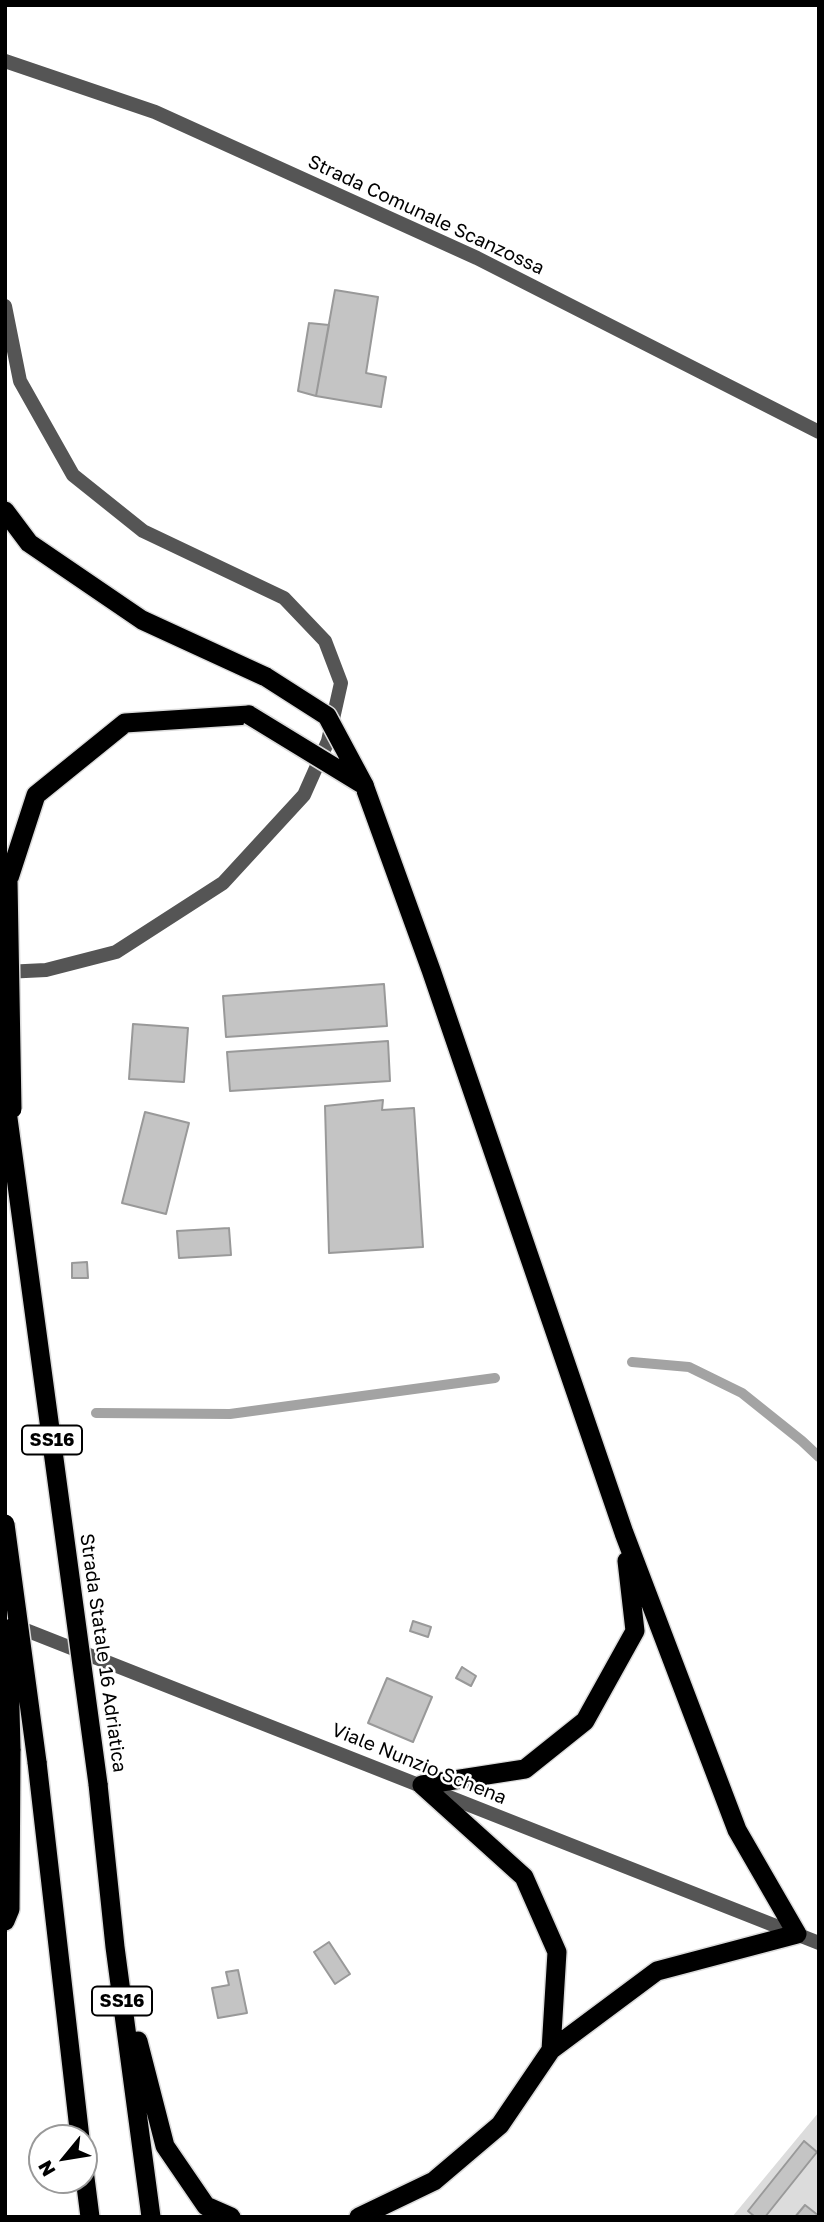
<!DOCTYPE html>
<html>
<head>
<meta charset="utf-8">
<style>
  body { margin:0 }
  #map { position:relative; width:824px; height:2222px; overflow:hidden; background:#fff; font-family:"Golos Text",sans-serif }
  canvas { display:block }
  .frame { position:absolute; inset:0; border:7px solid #000; pointer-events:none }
  .north { position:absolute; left:28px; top:2124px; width:70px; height:70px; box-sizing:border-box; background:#fff; border:2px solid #999; border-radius:50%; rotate:240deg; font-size:19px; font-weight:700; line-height:28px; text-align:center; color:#000 }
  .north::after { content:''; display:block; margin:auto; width:24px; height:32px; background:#000; clip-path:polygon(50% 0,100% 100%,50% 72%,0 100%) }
</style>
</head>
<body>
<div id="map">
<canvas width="824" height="2222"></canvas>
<div class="frame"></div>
<div class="north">N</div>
</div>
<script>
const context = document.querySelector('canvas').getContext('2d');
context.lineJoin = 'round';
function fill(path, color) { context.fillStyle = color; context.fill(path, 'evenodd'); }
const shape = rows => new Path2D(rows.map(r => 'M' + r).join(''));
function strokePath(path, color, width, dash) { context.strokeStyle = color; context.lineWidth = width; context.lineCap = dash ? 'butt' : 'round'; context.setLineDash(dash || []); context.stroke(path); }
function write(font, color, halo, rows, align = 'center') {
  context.font = font + ' "Golos Text",sans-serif'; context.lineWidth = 5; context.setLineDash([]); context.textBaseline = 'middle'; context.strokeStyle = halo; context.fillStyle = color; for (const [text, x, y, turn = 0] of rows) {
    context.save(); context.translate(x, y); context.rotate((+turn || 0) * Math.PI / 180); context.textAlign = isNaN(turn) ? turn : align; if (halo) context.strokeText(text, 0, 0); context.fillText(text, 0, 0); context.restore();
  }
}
const green = shape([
  [819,2112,819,2217,732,2217]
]);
const stream = shape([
  [632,1362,689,1367,742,1393,802,1441,819,1457],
  [96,1413,230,1414,495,1378]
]);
const building = shape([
  [335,290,378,297,366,373,386,377,381,407,316,396,335,290],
  [309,323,329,325,316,396,298,391,309,323],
  [384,984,387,1026,226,1037,223,996,384,984],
  [133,1024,188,1028,184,1082,129,1079,133,1024],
  [388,1041,390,1081,230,1091,227,1052,388,1041],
  [383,1100,382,1110,414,1108,423,1247,329,1253,325,1106,383,1100],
  [145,1112,189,1123,166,1214,122,1203,145,1112],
  [229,1228,231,1255,179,1258,177,1231,229,1228],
  [87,1262,88,1278,72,1278,72,1263,87,1262],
  [413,1621,431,1627,428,1637,410,1631,413,1621],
  [462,1667,476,1676,471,1686,456,1678,462,1667],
  [387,1678,432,1697,413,1742,368,1723,387,1678],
  [329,1942,350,1974,335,1984,314,1952,329,1942],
  [238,1970,247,2013,218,2018,212,1988,229,1985,226,1972,238,1970],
  [804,2141,817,2152,765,2217,755,2217,748,2211,804,2141],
  [805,2205,819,2216,819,2217,795,2217,805,2205]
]);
const minor = shape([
  [5,61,155,112,477,258,819,432],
  [5,306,20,381,73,475,143,531,284,598,325,641,341,683,328,741,304,795,223,883,116,952,46,970,5,972]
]);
const tertiary = shape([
  [13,1625,819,1943]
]);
const trunk = shape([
  [5,511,29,543,142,620,266,677],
  [8,881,36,795,125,723,249,715],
  [37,1762,80,2138],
  [98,1784,115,1947,151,2217],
  [422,1785,525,1769,585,1721,635,1631,627,1561],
  [422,1785,524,1877,557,1952,551,2050],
  [5,1921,10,1909,11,1749],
  [138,2041,165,2146,206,2206,231,2217],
  [84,2170,90,2217],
  [359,2217,434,2181,500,2125,551,2050,657,1971,797,1934,737,1830,624,1533,431,970,364,785]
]);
const trunkBridge = shape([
  [266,677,327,716,364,785],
  [249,715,362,784],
  [8,881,12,1109],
  [5,1096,98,1784],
  [5,1524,37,1762],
  [8,1629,11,1749]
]);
const shields = [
  [52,1440,60],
  [122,2001,60]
];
const shieldNames = [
  ["SS16",52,1440],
  ["SS16",122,2001]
];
const streetNames = [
  ["Strada Comunale Scanzossa",426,215,25],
  ["Strada Statale 16 Adriatica",103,1653,82],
  ["Viale Nunzio Schena",419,1764,22]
];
fill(green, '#dcdcdc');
strokePath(stream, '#a3a3a3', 10);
fill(building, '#c4c4c4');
strokePath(building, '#999', 2);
strokePath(trunk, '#dbdbdb', 22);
strokePath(minor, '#555', 14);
strokePath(tertiary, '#555', 14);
strokePath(trunk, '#000', 19);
strokePath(trunkBridge, '#dbdbdb', 22, []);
strokePath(trunkBridge, '#000', 19);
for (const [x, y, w] of shields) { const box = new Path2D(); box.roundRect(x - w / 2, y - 14.5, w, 29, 5); context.fillStyle = '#fff'; context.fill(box); strokePath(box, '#000', 2); }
write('bold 18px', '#000', null, shieldNames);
write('19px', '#000', '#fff', streetNames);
</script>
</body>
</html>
